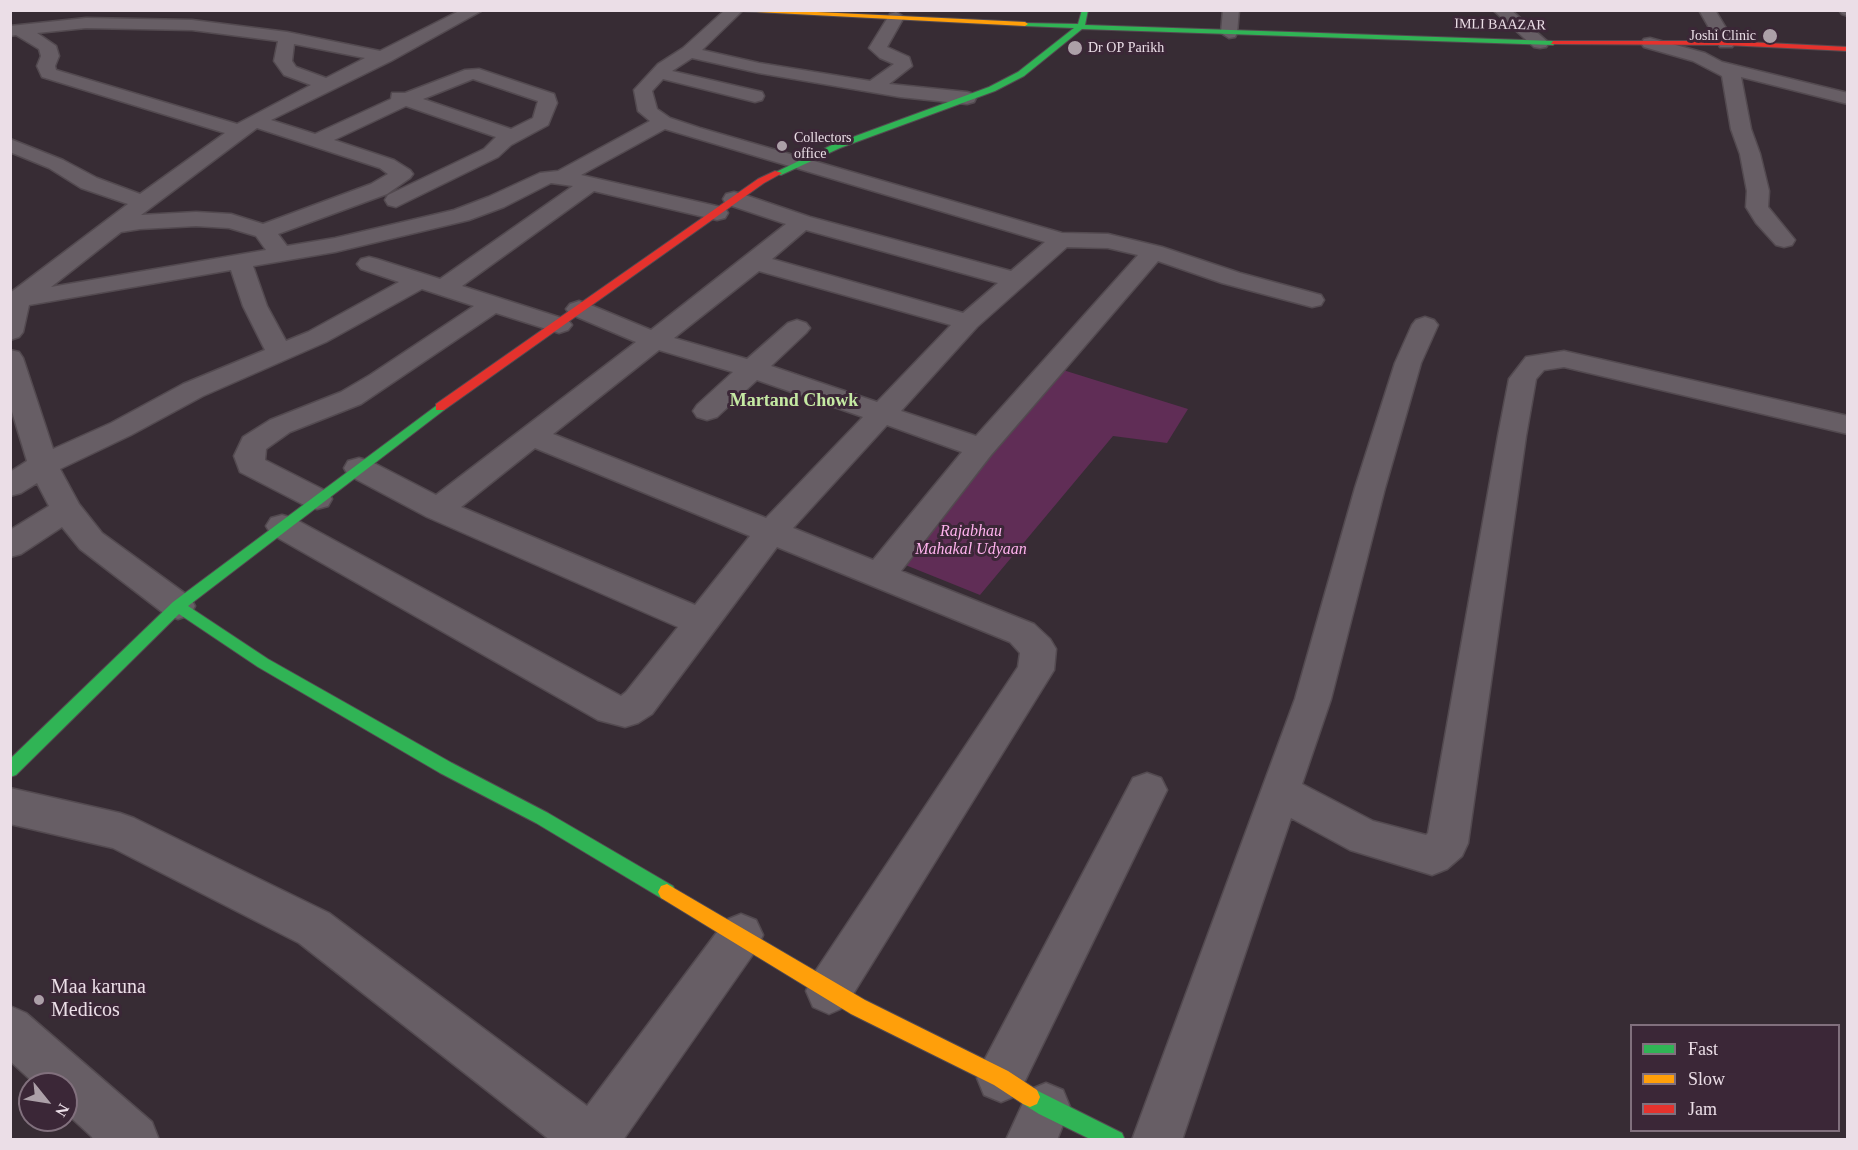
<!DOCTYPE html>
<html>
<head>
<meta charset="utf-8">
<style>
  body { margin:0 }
  #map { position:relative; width:1858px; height:1150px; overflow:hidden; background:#372c34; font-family:Georgia,serif }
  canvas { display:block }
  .frame { position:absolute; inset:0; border:12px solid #ebdee7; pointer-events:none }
  .legend { position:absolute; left:1630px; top:1024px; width:210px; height:108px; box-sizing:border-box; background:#3b2737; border:2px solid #81707d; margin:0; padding:8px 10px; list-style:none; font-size:18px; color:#ebdee7 }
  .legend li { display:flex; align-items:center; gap:12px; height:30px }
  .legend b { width:30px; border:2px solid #81707d }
  .north { position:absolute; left:18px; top:1072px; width:60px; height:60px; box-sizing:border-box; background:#3b2737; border:2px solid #81707d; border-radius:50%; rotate:120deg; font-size:16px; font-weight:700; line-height:24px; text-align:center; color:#ebdee7 }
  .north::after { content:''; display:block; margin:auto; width:21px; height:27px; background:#aca0a8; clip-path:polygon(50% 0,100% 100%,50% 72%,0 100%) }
</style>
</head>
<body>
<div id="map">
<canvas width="1858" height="1150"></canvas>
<div class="frame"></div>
<ul class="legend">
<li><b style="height:8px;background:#30b455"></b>Fast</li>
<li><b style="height:8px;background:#ff9f0a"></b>Slow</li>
<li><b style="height:8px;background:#e5322d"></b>Jam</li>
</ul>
<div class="north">N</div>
</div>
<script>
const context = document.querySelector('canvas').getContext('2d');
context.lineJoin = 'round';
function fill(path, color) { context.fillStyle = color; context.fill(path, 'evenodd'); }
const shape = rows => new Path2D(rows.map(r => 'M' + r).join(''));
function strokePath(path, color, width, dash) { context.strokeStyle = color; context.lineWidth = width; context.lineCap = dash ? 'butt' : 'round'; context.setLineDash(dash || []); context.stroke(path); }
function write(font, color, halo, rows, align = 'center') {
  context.font = font + ' Georgia,serif'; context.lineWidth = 6; context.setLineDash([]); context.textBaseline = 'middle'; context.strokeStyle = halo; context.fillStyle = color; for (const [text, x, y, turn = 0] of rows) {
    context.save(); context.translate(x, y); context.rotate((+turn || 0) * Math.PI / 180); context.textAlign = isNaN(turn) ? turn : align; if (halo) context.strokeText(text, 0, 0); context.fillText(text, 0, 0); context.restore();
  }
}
const green = shape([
  [1063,370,1188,409,1167,443,1113,436,980,595,898,562]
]);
const street = shape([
  [461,10,483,10,391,61,271,120,315,134,391,99,392,93,405,93,465,70,479,69,554,94,557,103,548,125,511,145,498,157,396,207,388,205,385,200,388,195,484,149,496,137,406,106,334,140,394,160,410,170,413,174,410,178,387,194,278,234,287,246,335,238,454,210,488,197,540,173,558,171,650,121,638,111,634,90,658,64,683,48,725,10,743,10,702,50,759,63,870,81,894,64,880,58,869,48,890,14,896,12,904,17,887,47,909,57,912,66,889,84,967,92,974,94,976,98,974,102,967,104,900,97,759,73,692,58,672,71,762,92,764,96,762,100,755,102,663,79,652,91,657,109,670,118,700,128,1062,233,1108,234,1162,247,1240,273,1321,295,1324,300,1321,305,1312,307,1222,283,1158,261,991,455,901,571,1034,624,1050,639,1056,649,1054,670,845,1007,829,1014,813,1007,806,991,813,975,1018,667,1020,653,1010,642,777,547,652,714,638,723,625,727,598,720,271,534,266,526,271,518,282,515,293,518,621,696,626,692,678,627,427,517,348,475,344,468,348,461,359,458,370,461,436,495,636,342,570,314,566,309,570,304,579,301,588,304,651,330,786,224,726,204,723,199,726,194,734,192,742,194,810,217,1011,271,1045,242,665,129,581,175,725,208,728,213,725,218,717,220,594,191,462,286,568,320,572,325,568,330,559,333,496,313,361,404,290,432,266,449,265,460,328,492,332,499,328,506,317,509,306,506,240,472,234,456,243,437,270,420,341,392,370,375,474,306,422,289,326,342,203,396,131,435,60,469,79,504,102,533,190,597,195,606,190,615,178,619,166,615,80,549,62,527,21,554,10,557,10,530,49,506,37,483,21,493,10,496,10,472,27,461,10,405,10,350,19,352,23,358,53,449,111,423,183,384,265,350,243,306,231,270,29,305,23,332,19,337,10,340,10,293,128,204,81,188,49,168,10,152,10,139,63,160,97,178,140,194,225,133,42,77,37,66,41,56,39,49,16,35,10,36,10,26,86,18,192,20,287,32,380,51,461,10],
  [86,28,192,30,278,41,274,61,284,75,311,85,237,124,56,70,55,66,59,56,56,46,37,33,86,28],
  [294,44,365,58,326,78,296,67,292,61,294,44],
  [473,79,538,101,533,118,511,129,423,99,473,79],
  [257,128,380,168,388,174,371,184,263,224,231,214,196,212,141,215,257,128],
  [551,183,573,186,440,279,377,259,369,257,361,259,357,264,361,269,399,282,308,332,286,341,267,306,253,266,335,252,469,220,504,207,551,183],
  [196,226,229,228,256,236,266,250,51,287,121,232,140,229,196,226],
  [806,230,998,283,963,313,772,259,806,230],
  [1067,247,1108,248,1138,255,976,436,901,411,977,327,1067,247],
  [759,271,951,325,877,402,771,366,806,333,810,328,806,323,797,320,788,323,747,359,674,338,759,271],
  [659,350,733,372,697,405,693,411,697,417,707,420,717,417,757,380,863,417,766,518,553,434,659,350],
  [887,425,962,452,873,560,793,528,887,425],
  [535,448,750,536,695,605,461,507,535,448],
  [1223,10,1239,10,1237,33,1235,37,1229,38,1221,33,1223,10],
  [1493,10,1511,10,1549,43,1546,47,1540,48,1534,47,1493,10],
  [1699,10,1715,10,1735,43,1732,47,1720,47,1699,10],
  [1839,10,1848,10,1848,16,1842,14,1839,10],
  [1650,38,1705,53,1722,62,1848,93,1848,104,1741,77,1751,129,1760,154,1769,191,1768,207,1795,240,1792,245,1784,247,1776,245,1756,223,1746,207,1747,191,1740,154,1731,129,1722,76,1693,61,1644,47,1641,43,1644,39,1650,38],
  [1425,317,1434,320,1438,325,1421,363,1385,488,1331,699,1302,784,1373,821,1426,835,1428,833,1498,436,1509,379,1526,357,1564,351,1848,416,1848,434,1564,367,1544,370,1536,379,1526,436,1468,843,1462,856,1447,869,1432,875,1350,850,1291,818,1182,1140,1132,1140,1295,699,1355,488,1395,363,1412,325,1416,320,1425,317],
  [1147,773,1161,778,1167,790,1018,1095,1001,1102,984,1095,977,1078,984,1061,1133,778,1147,773],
  [10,788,120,813,134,818,329,913,587,1106,726,920,741,914,756,920,763,935,756,950,623,1140,550,1140,299,943,113,848,10,824,10,788],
  [10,1006,26,1013,152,1122,159,1140,94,1140,91,1136,66,1113,66,1084,35,1084,10,1061,10,1006],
  [1046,1083,1063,1090,1070,1107,1057,1140,1006,1140,1029,1090,1046,1083]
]);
const fast = shape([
  [1082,10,1088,10,1085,25,1553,41,1556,43,1553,45,1082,29,1024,76,995,91,840,148,781,175,774,173,834,144,989,87,1018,72,1074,28,1025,26,1023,23,1078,24,1082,10],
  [440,403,444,404,444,410,188,606,268,659,452,763,548,813,673,886,676,892,673,898,667,900,661,898,536,823,440,773,258,667,179,614,16,775,10,777,10,759,173,602,440,403],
  [1030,1087,1122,1133,1125,1140,1092,1140,1039,1114,1023,1104,1020,1097,1023,1090,1030,1087]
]);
const slow = shape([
  [718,10,775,10,1025,22,1028,24,1025,26,718,10],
  [667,884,865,1000,1008,1071,1037,1090,1040,1097,1037,1104,1030,1107,1023,1104,994,1085,851,1014,661,898,658,892,661,886,667,884]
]);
const jam = shape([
  [1553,41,1726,41,1848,47,1848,51,1726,45,1551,44,1553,41],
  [775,171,782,173,764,183,444,410,436,410,436,404,758,179,775,171]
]);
const markers = [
  [1770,36,8,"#aca0a8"],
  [1075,48,8,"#aca0a8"],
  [782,146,6,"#aca0a8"],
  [39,1000,6,"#aca0a8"]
];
const farStreetnames = [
  ["IMLI BAAZAR",1500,25,1]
];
const farPoinames = [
  ["Joshi Clinic",1756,36,"right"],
  ["Dr OP Parikh",1088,48],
  ["Collectors",794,138],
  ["office",794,154]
];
const parkNames = [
  ["Rajabhau",971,532],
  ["Mahakal Udyaan",971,550]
];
const neighbourhoodNames = [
  ["Martand Chowk",794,401]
];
const nearPoinames = [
  ["Maa karuna",51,988],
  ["Medicos",51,1011]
];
fill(green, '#602d56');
strokePath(street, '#534a50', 3);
strokePath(fast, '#534a50', 2);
strokePath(slow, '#534a50', 2);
strokePath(jam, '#534a50', 2);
fill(street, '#675e65');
fill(fast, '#30b455');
fill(slow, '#ff9f0a');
fill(jam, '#e5322d');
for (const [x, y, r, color] of markers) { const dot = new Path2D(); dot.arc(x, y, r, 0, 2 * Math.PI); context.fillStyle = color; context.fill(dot); strokePath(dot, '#3b2737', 2); }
write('14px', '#ebdee7', '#3b2737', farStreetnames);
write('14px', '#ebdee7', '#3b2737', farPoinames, 'left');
write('italic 16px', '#feb2ed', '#3b2737', parkNames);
write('bold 18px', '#c5e9a3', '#3b2737', neighbourhoodNames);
write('20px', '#ebdee7', '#3b2737', nearPoinames, 'left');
</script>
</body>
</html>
